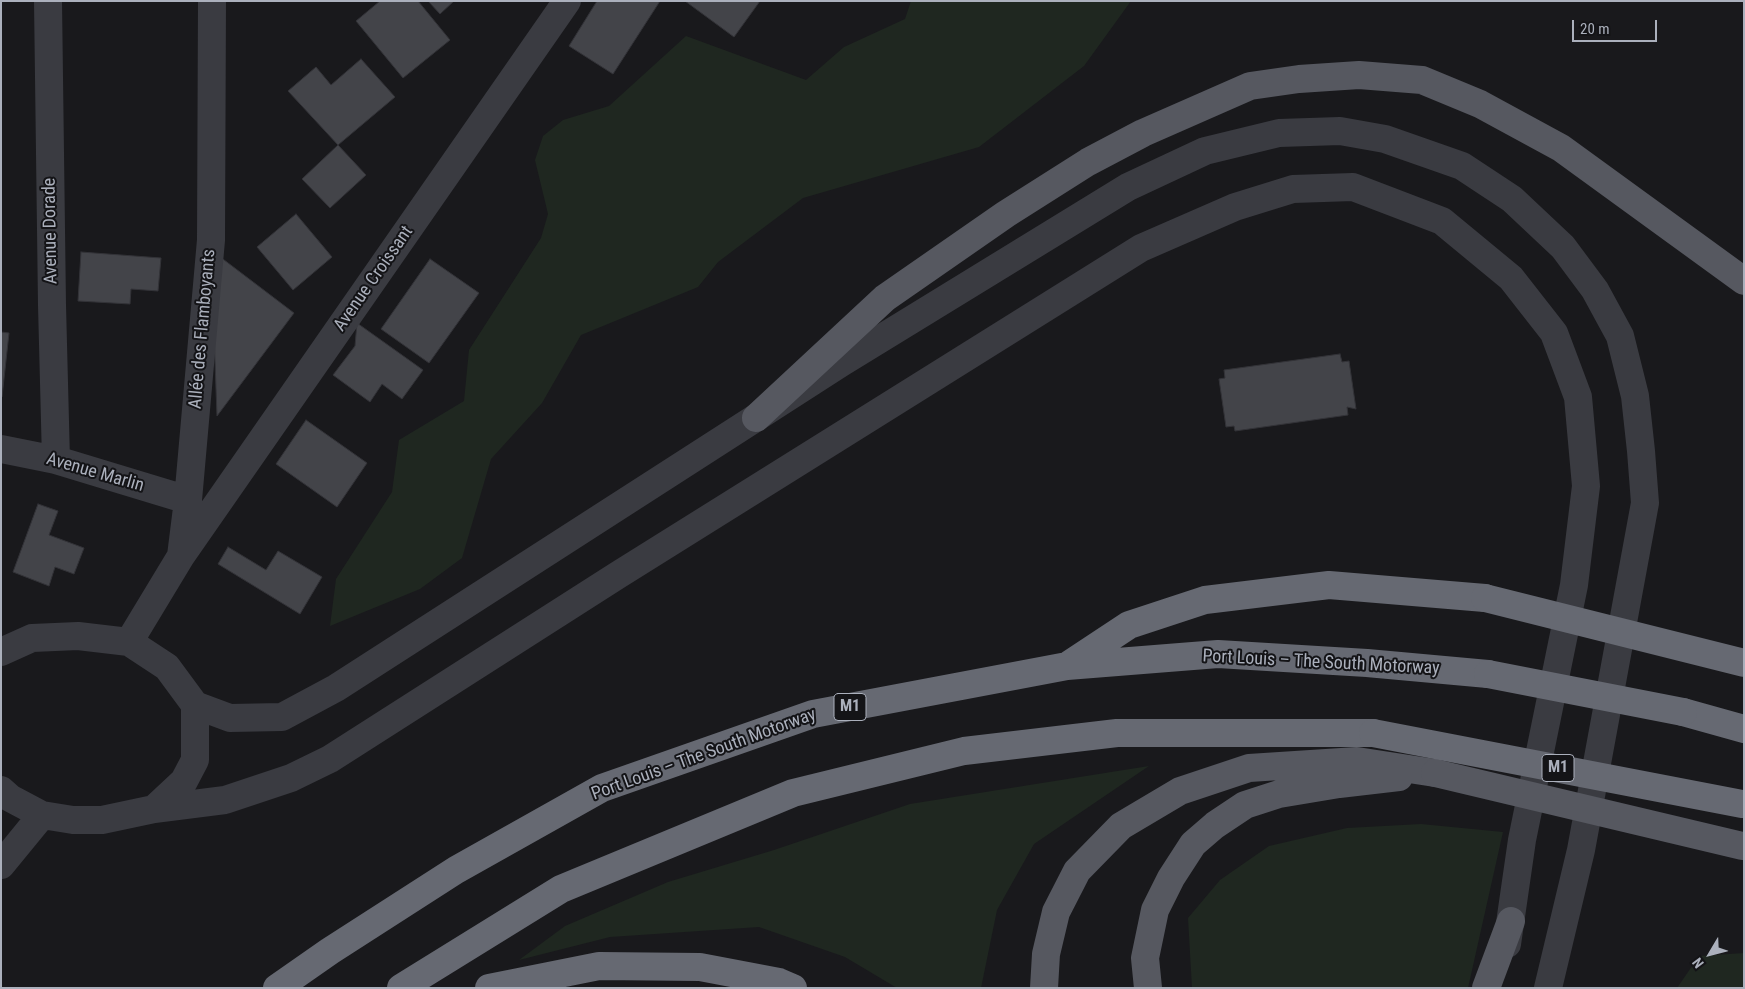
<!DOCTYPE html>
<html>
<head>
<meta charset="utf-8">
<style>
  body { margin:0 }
  #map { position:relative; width:1745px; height:989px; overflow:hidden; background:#19191c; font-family:"Roboto Condensed",sans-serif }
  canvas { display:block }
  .frame { position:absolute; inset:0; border:2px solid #abb0bc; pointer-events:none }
  .north { position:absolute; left:1685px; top:929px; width:50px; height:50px; -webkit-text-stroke:4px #141417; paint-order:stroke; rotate:233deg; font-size:14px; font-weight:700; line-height:20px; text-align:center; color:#abb0bc }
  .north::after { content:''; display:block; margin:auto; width:18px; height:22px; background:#abb0bc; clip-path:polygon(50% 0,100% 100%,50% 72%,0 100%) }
  .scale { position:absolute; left:1572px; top:20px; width:85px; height:22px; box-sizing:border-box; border:2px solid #abb0bc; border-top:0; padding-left:6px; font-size:15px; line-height:18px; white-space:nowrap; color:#abb0bc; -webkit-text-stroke:4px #141417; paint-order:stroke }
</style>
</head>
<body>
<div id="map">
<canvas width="1745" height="989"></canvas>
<div class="frame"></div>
<div class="north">N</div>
<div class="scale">20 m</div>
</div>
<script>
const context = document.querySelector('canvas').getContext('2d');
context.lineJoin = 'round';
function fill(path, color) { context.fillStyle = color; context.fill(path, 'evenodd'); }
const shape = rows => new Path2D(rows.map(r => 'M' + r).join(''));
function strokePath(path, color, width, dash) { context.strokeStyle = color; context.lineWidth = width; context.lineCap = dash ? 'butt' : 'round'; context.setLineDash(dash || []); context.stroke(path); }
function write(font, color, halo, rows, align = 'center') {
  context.font = font + ' "Roboto Condensed",sans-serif'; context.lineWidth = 4; context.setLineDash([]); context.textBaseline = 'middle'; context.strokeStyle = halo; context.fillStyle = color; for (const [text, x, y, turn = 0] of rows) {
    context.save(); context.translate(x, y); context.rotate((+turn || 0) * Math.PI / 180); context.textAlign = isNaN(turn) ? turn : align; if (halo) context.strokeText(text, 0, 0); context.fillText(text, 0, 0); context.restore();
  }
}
const green = shape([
  [911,1,1131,1,1084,66,979,147,803,198,718,262,698,287,581,335,542,403,491,459,462,558,420,589,330,626,336,579,392,492,399,440,464,401,469,350,541,238,548,214,535,160,543,136,563,120,609,106,686,36,806,80,844,47,905,19],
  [1149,766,1034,844,997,910,981,988,897,988,845,957,759,927,610,937,519,960,565,926,668,882,774,850,910,804],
  [1421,824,1503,832,1468,988,1192,988,1188,918,1220,880,1269,846,1347,828],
  [1744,953,1744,988,1677,988,1699,956]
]);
const building = shape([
  [380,1,418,1,450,40,403,78,356,21,380,1],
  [428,1,454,1,440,14,428,1],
  [597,1,660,1,613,74,569,46,597,1],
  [685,1,760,1,734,37,685,1],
  [361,59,395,97,338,145,288,91,316,67,331,85,361,59],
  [338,145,366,175,330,208,302,179,338,145],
  [296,214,332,257,293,290,257,247,296,214],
  [211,250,294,313,217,416,211,250],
  [81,252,161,258,158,291,131,289,130,304,78,301,81,252],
  [430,259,479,293,429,363,381,329,430,259],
  [357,323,423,370,402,399,382,384,370,402,333,375,355,346,357,323],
  [1,332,9,333,2,397,1,397,1,332],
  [1340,354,1342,362,1349,361,1356,409,1347,407,1348,415,1235,431,1234,426,1226,427,1219,379,1225,378,1224,370,1340,354],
  [306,420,367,463,337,507,276,464,306,420],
  [38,504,58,511,49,535,84,548,74,574,55,567,49,586,13,572,38,504],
  [228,547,266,570,278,551,322,577,300,614,218,564,228,547]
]);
const minor = shape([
  [48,1,52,305,56,460],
  [1,449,56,460,188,500],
  [181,556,567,1],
  [129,642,181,556,188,500,211,240,212,1],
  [1,652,32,638,78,636,129,642,167,667,195,705,195,760,184,781,154,809,102,820,73,820,42,815,10,798,1,790],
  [195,705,230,718,282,717,336,688,841,363,1128,187,1205,151,1279,133,1340,131,1385,139,1462,166,1512,199,1563,247,1595,290,1620,336,1635,396,1641,451,1645,503,1581,850,1548,988],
  [154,809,225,800,291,778,330,759,618,575,1141,248,1235,207,1293,189,1353,187,1442,221,1511,278,1554,333,1578,397,1586,486,1574,585,1522,840,1507,944],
  [1,865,42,815]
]);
const major = shape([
  [756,418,885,298,1006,214,1088,162,1143,133,1250,86,1299,79,1359,75,1422,80,1480,104,1561,148,1744,281],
  [1044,988,1046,954,1056,912,1077,871,1121,826,1180,791,1249,768,1357,761,1435,773],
  [1148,988,1145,958,1155,910,1171,878,1193,844,1215,825,1245,805,1279,794,1339,784,1399,777],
  [1486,988,1511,921]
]);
const highway = shape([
  [1070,664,1129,625,1205,600,1329,585,1485,598],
  [1683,712,1744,729],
  [277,988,330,951,456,870,602,788,813,714,1067,666,1218,654,1367,663,1488,674],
  [401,988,561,889,793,793,964,751,1117,733,1373,733],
  [489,988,599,966,700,967,779,982,793,988]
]);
const majorBridge = shape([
  [1435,773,1742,846]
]);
const highwayBridge = shape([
  [1485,598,1744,663],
  [1488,674,1683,712],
  [1373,733,1742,804]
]);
const shields = [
  [850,707,32],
  [1558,768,32]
];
const shieldNames = [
  ["M1",850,707],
  ["M1",1558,768]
];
const streetNames = [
  ["Avenue Dorade",51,231,-91],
  ["Avenue Croissant",374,279,-55],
  ["Allée des Flamboyants",203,329,-85],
  ["Avenue Marlin",95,473,16],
  ["Port Louis – The South Motorway",1321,663,3],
  ["Port Louis – The South Motorway",704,755,-20]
];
fill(green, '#1f2720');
fill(building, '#434449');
strokePath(building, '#333338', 1);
strokePath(minor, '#3a3b41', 28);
strokePath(major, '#565860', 28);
strokePath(highway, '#666972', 28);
strokePath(majorBridge, '#565860', 28);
strokePath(highwayBridge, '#666972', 28);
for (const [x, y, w] of shields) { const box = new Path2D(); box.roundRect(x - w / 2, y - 13.5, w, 27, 4); context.fillStyle = '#141417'; context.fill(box); strokePath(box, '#abb0bc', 1); }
write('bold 16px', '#abb0bc', null, shieldNames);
write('18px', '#abb0bc', '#141417', streetNames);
</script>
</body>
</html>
